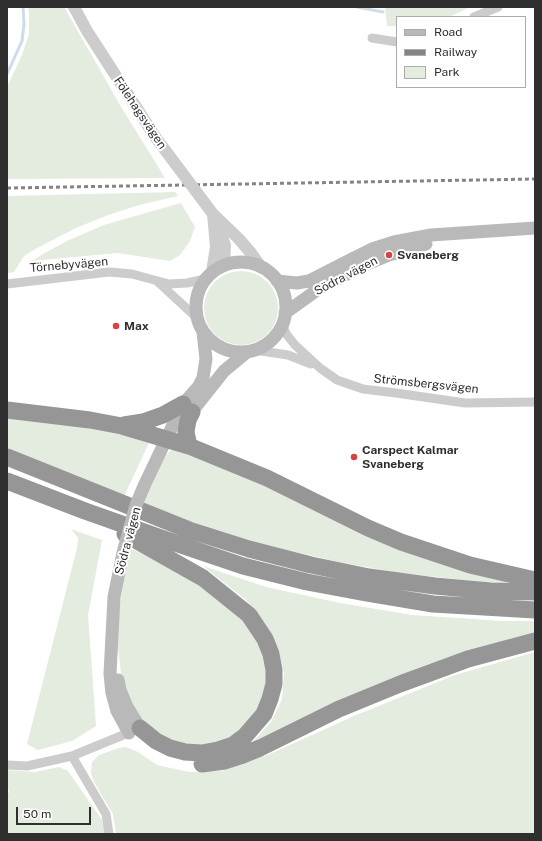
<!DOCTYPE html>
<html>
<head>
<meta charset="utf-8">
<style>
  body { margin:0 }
  #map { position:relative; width:542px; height:841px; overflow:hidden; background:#fff; font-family:"Public Sans",sans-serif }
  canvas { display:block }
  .frame { position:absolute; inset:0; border:8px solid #2f2f2f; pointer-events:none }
  .legend { position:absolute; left:396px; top:16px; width:130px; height:72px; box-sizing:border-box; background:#fff; border:1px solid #acacac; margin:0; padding:5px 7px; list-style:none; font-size:12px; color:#2f2f2f }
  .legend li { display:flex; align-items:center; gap:8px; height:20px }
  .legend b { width:20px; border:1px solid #acacac }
  .scale { position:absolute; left:16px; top:807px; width:75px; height:18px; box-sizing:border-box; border:2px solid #2f2f2f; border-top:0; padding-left:5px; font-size:12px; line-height:14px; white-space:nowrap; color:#2f2f2f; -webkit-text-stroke:3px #fff; paint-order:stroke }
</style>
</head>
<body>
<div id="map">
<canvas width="542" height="841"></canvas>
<div class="frame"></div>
<ul class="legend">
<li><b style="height:5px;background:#b9b9b9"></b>Road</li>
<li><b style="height:5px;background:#848484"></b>Railway</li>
<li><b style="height:11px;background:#e4ebdf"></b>Park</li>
</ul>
<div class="scale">50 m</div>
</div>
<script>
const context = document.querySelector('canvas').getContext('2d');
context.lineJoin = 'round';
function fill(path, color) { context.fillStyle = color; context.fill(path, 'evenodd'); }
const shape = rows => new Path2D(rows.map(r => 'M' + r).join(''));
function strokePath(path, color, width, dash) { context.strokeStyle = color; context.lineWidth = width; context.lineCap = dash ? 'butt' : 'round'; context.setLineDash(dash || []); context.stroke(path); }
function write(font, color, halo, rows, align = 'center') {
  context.font = font + ' "Public Sans",sans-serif'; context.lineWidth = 4; context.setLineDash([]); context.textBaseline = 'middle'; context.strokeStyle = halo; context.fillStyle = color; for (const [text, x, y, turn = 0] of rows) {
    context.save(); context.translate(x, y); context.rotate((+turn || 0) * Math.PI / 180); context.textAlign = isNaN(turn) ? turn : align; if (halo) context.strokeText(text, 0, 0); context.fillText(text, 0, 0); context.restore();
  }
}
const green = shape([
  [28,7,64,7,120,105,165,178,7,179,7,87,22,55,29,34,29,15],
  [385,7,470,7,449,17,397,17,397,26,387,26],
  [175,192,178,196,139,205,108,215,76,228,37,248,24,256,14,272,7,273,7,196],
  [181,203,195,227,190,241,180,255,170,261,118,253,32,261,43,254,69,240,104,225],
  '204 308a37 37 0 1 1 74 0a37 37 0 1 1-74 0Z',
  [7,416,109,429,149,443,124,496,7,450],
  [178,449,507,581,507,585,394,572,339,562,282,549,233,536,187,521,143,504,165,456,171,450],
  [71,529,102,540,88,615,96,726,72,741,38,750,27,744,77,548,78,538],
  [130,548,173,569,201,586,243,620,256,637,265,659,268,674,260,709,235,736,215,745,176,744,144,724,130,703,122,680,118,649,119,608],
  [203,566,266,587,340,603,412,615,502,621,535,621,535,633,249,746,271,722,282,699,284,673,279,651,265,624,246,600],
  [535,652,535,834,116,834,113,814,94,782,91,773,92,762,99,755,119,748,126,747,138,752,157,765,189,772,222,771,270,754,354,716,455,675],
  [59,767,68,771,102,820,105,834,7,834,7,799,9,790,7,789,7,770,35,772]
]);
const stream = shape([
  [357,7,383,12],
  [7,74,22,41,24,24,23,7]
]);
const minor = shape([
  [474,17,498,7],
  [372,38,397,42],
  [158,282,197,318],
  [7,284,109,272,132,274,169,284,187,283,205,279],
  [282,325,287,335,295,345,320,368,337,380,363,389,396,393,465,403,535,402],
  [254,350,288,355,311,364],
  [72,756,106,814,109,834],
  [7,765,27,766,72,756,133,731]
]);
const tertiary = shape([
  [74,7,87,31,156,138],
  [213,214,239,239,251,253,261,267],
  [218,226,225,245,224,265],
  [212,272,216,247,213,214]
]);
const secondary = shape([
  '196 307a45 45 0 1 1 90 0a45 45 0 1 1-90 0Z',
  [277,281,297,283,309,281,348,261,372,249,394,242,431,235,535,228],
  [285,313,320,288,367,264,389,255,426,244],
  [186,419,224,371,247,352],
  [144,486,183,404,199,386,203,378,206,359,203,332],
  [123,553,114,597,110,674,112,693,117,711,129,733],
  [118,680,120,690,127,707,140,728]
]);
const motorway = shape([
  [7,410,90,420,122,426,189,446,267,478,368,528,401,542,470,565,535,580],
  [124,425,143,422,163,415,183,404],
  [189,446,186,432,188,420,192,412],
  [7,457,189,530,249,549,311,565,369,577,435,586,490,591,535,592],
  [7,481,85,511,181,545,243,566,307,582,366,593,433,604,535,610],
  [125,534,203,578,249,615,265,639,271,654,274,670,274,684,270,699,264,714,245,736,233,745,218,750,202,753,185,752,170,748,156,741,140,728],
  [202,764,225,761,240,756,260,748,339,709,400,684,468,659,535,641]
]);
const rail = shape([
  [7,188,535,179]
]);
const tertiaryBridge = shape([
  [156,138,213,214]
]);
const secondaryBridge = shape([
  [123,553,136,505,144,486]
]);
const markers = [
  [389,255,4,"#d64342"],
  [116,326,4,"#d64342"],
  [354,457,4,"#d64342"]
];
const streetNames = [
  ["Fölehagsvägen",140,113,56],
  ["Törnebyvägen",69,265,-5],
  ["Södra vägen",346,276,-28],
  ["Strömsbergsvägen",426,384,6],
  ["Södra vägen",128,541,-75]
];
const poiNames = [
  ["Svaneberg",397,255],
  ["Max",124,326],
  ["Carspect Kalmar",362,450],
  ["Svaneberg",362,464]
];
fill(green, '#e4ebdf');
strokePath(stream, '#cddce9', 3);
strokePath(minor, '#ccc', 9);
strokePath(tertiary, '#ccc', 12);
strokePath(secondary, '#b9b9b9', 13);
strokePath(motorway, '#969696', 17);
strokePath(rail, '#848484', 3, [4, 3]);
strokePath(tertiaryBridge, '#ccc', 12);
strokePath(secondaryBridge, '#b9b9b9', 13);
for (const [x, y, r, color] of markers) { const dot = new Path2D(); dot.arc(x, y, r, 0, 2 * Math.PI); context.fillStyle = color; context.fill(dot); strokePath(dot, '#fff', 1.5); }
write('12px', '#2f2f2f', '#fff', streetNames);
write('bold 12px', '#2f2f2f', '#fff', poiNames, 'left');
</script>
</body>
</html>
